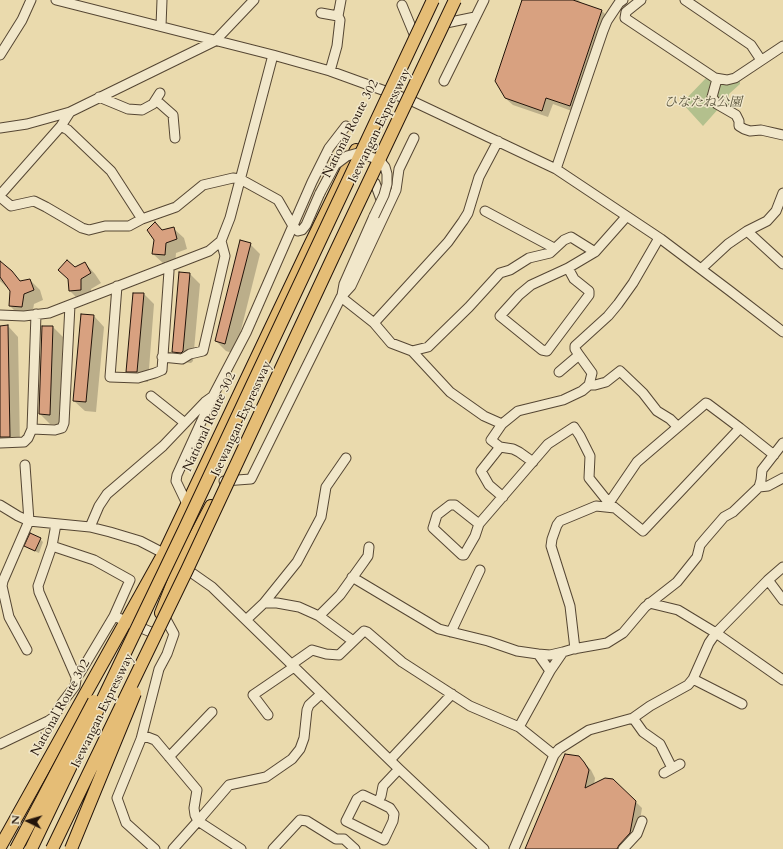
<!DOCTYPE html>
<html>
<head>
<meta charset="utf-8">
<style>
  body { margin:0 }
  #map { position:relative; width:783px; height:849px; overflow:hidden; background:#eadaad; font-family:Cardo,serif }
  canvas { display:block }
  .north { position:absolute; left:8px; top:801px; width:40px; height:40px; -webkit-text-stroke:3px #f1e7ca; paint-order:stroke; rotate:275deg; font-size:11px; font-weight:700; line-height:16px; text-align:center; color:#23140a }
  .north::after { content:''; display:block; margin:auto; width:14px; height:18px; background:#23140a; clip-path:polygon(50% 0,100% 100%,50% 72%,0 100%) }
</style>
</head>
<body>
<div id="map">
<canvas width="783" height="849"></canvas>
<div class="north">N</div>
</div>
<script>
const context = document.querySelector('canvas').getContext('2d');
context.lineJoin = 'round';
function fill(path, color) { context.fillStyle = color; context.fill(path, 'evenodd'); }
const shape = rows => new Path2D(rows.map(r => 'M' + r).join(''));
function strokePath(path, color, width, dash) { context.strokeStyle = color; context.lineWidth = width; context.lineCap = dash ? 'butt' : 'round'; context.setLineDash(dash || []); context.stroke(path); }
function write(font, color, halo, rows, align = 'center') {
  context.font = font + ' Cardo,"Noto Serif JP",serif'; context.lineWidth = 3; context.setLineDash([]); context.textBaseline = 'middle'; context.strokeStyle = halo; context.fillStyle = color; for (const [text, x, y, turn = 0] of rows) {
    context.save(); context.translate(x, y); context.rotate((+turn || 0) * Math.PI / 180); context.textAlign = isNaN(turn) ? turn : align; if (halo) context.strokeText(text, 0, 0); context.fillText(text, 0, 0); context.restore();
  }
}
const green = shape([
  [708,76,740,80,740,84,729,94,729,100,732,103,738,112,720,107,703,126,682,103]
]);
const shadow = shape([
  [523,0,578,0,583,4,602,11,609,18,577,113,553,104,548,117,513,105,505,98],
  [173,228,184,238,187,249,176,253,175,265,164,264,153,254,155,240,163,231],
  [250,244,260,254,235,354,226,351,216,341],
  [0,263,21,282,30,280,40,290,43,300,34,304,32,316,20,316,10,306,11,291,0,281],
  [85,263,95,274,101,283,91,289,91,300,80,301,70,291,69,279],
  [180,273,190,274,200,284,193,361,191,363,184,362,174,352],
  [134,294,144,294,154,304,148,382,138,381,127,371],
  [94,316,104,327,96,412,85,411,74,401],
  [8,326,18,337,20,447,9,447,0,439,0,327],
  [53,327,63,337,59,425,50,424,40,414],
  [40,539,43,542,39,553,29,549,26,546],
  [579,757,591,770,595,778,594,785,613,780,642,808,637,839,628,849,526,849]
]);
const building = shape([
  [522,0,573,0,602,10,570,106,546,98,542,111,505,98,495,81,522,0],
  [155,222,162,230,174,227,177,239,166,243,165,255,152,254,154,240,147,230,155,222],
  [240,240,251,243,225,344,215,341,240,240],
  [67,260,75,267,85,262,91,273,81,279,81,290,69,291,68,279,58,270,67,260],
  [0,261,12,271,20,281,30,279,34,290,24,294,22,307,9,306,10,291,0,277,0,261],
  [179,272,190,273,183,351,181,353,172,352,179,272],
  [133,293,144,293,137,372,126,372,133,293],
  [81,314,94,315,86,402,73,401,81,314],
  [8,325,10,437,0,437,0,326,8,325],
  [42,326,53,326,50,415,39,414,42,326],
  [30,533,41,538,35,551,24,546,30,533],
  [565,754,579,756,584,762,589,770,585,788,605,778,613,779,636,801,630,833,619,845,617,849,525,849,565,754]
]);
const minor = shape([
  [56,0,273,55,330,71,410,100,556,169,661,239,730,291,783,332],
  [641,0,626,12,625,18,715,78,727,80,735,78,783,46],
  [685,0,751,45,761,60],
  [402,5,414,34],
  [321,13,338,16,340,20,337,46,330,71],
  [338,16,341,0],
  [446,23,475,17],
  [161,26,162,0],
  [0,55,22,20,31,0],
  [717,79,712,97,717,104,736,115,739,121,739,126,744,129,750,131,761,130,783,135],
  [444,81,484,0],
  [99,97,128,109,142,110,153,104,160,93],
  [156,100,173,115,175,138],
  [61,126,68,130,111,171,142,219],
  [0,128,27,124,70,112],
  [556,169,603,31,607,21,619,3,623,0],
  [375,183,383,205],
  [0,195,61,126,70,112,215,41,254,0],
  [0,197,11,206,34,201,46,207,82,228,89,230,105,226,129,226,142,219,176,207,203,185,233,178,240,179,278,200,293,226,298,231,302,230,306,225,320,193],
  [485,211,554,248],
  [747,231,783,264],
  [568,268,574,279,589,291,589,295,547,351,542,350,500,316,519,295,531,285,568,268,595,252,626,217],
  [701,269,728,244,747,231,767,221,776,211,783,193],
  [117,286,110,377,138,378,155,373,162,370,169,271,167,267],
  [342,295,344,284,374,216],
  [341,297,374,323,391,343,412,351,428,347,469,307,500,273,510,270,529,258,550,253,564,240,571,237,595,252],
  [0,315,24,316,49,313,209,251,221,241,230,218,273,55],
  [374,323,448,242,463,221,468,213,479,177,498,141],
  [412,351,450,392,484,416,502,424,491,440,500,447,481,471,489,485,503,497],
  [162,357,182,359,190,354,203,351,225,256,221,241],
  [559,372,579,355,575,349,575,346,608,316,618,304,633,283,659,238],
  [589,385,595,385,606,382,620,371,643,393,657,411,670,419,678,427],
  [151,396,185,423],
  [502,424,518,411,563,400,582,391,589,385,592,373,579,355],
  [740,428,643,531,609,503,637,462,706,403,708,404,740,428,774,455],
  [32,429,55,430,62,428,64,423,70,305],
  [0,443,24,442,28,438,32,429,36,314],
  [500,447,513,449,519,452,533,462],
  [25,465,29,521,3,581,2,586,9,617,27,650],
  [224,481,251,479,341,297,351,286,396,190,399,169,414,138],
  [759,487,768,486,783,478],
  [187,504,176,481,177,475,213,396,246,333,312,182,329,148,346,126],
  [0,505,18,516,29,521,90,527,110,532,140,541,169,556],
  [479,524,455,505,450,505,437,515,433,528,462,555,464,555,475,536,479,524,548,444,574,427,580,436,590,456,589,478,609,503],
  [90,527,99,506,107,494,163,446,205,402,212,397],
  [52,546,94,560,130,580,114,616,80,673,76,677],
  [182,566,212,587,399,769,484,849],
  [352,577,439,629,488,641,517,651,538,654,550,671],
  [768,580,783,600],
  [264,603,297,562,321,517,326,487,346,458],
  [649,603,678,610,716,633,783,680],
  [114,616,153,633],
  [246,620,264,603,277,603,299,607,319,616],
  [451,632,480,570],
  [353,641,319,616,340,595,363,563,368,556,369,547],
  [575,649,570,606,551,546,552,539,557,525,560,521,596,506,615,508],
  [538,654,550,655,563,652],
  [292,664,312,650,326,654,339,655,364,631,367,632,402,662,470,706,519,727,554,755],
  [693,679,742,704],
  [268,715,253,695,294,667],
  [633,718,643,732,660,744,672,768],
  [519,727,550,671,563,652,573,649,607,643,623,633,645,607,677,582,697,557,700,545,705,539,724,517,733,512,759,487,761,480,762,470,783,443],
  [142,735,155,740,197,790,194,808,195,815,198,821,173,849],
  [0,744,48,721,54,717,62,703,75,686,76,680,76,677,39,592,38,586,52,546,56,524],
  [169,757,212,712],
  [390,760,452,694],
  [664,773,680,764],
  [378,802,363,795,357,799,346,821,384,840,393,821,394,814,390,808,378,802,381,796,383,786,399,769],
  [155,849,126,823,117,798,141,739,159,669,167,654,174,634,162,612],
  [241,849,198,821,229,785,266,777,292,759,300,749,304,738,307,710,309,705,321,694],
  [273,849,300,820,307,821,336,839,344,839,355,849],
  [514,849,554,755,559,749,589,730,633,718,650,706,688,685,693,679,709,643,716,633,768,580,783,567],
  [623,849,637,834,642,821]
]);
const highway = shape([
  [161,613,180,565,211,506],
  [0,847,164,553,309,247,356,150]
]);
const minorBridge = shape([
  [320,193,335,165,347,156,358,153,374,158,381,162,385,167,387,174,387,184,384,195,374,216]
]);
const highwayBridge = shape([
  [16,849,94,701],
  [31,849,184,530,433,0],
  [52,849,187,570,334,255,455,0],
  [71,849,135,693]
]);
const parkNames = [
  ["ひなたね公園",703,103]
];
const streetNames = [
  ["Isewangan Expressway",380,126,-64],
  ["National Route 302",351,129,-63],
  ["Isewangan Expressway",242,419,-65],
  ["National Route 302",210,422,-65],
  ["National Route 302",61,708,-61],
  ["Isewangan Expressway",103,711,-64]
];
fill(green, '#b3c08d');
fill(shadow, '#0003');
fill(building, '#d8a180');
strokePath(building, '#23140a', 1);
strokePath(minor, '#554633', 11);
strokePath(highway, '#23140a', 14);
strokePath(minor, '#f1e7ca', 9);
strokePath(highway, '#e5bd76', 12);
strokePath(minorBridge, '#554633', 11, []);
strokePath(highwayBridge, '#23140a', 14, []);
strokePath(minorBridge, '#f1e7ca', 9);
strokePath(highwayBridge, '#e5bd76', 12);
write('italic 13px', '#555038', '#f1e7ca', parkNames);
write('13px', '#23140a', '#f1e7ca', streetNames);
</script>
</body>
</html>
